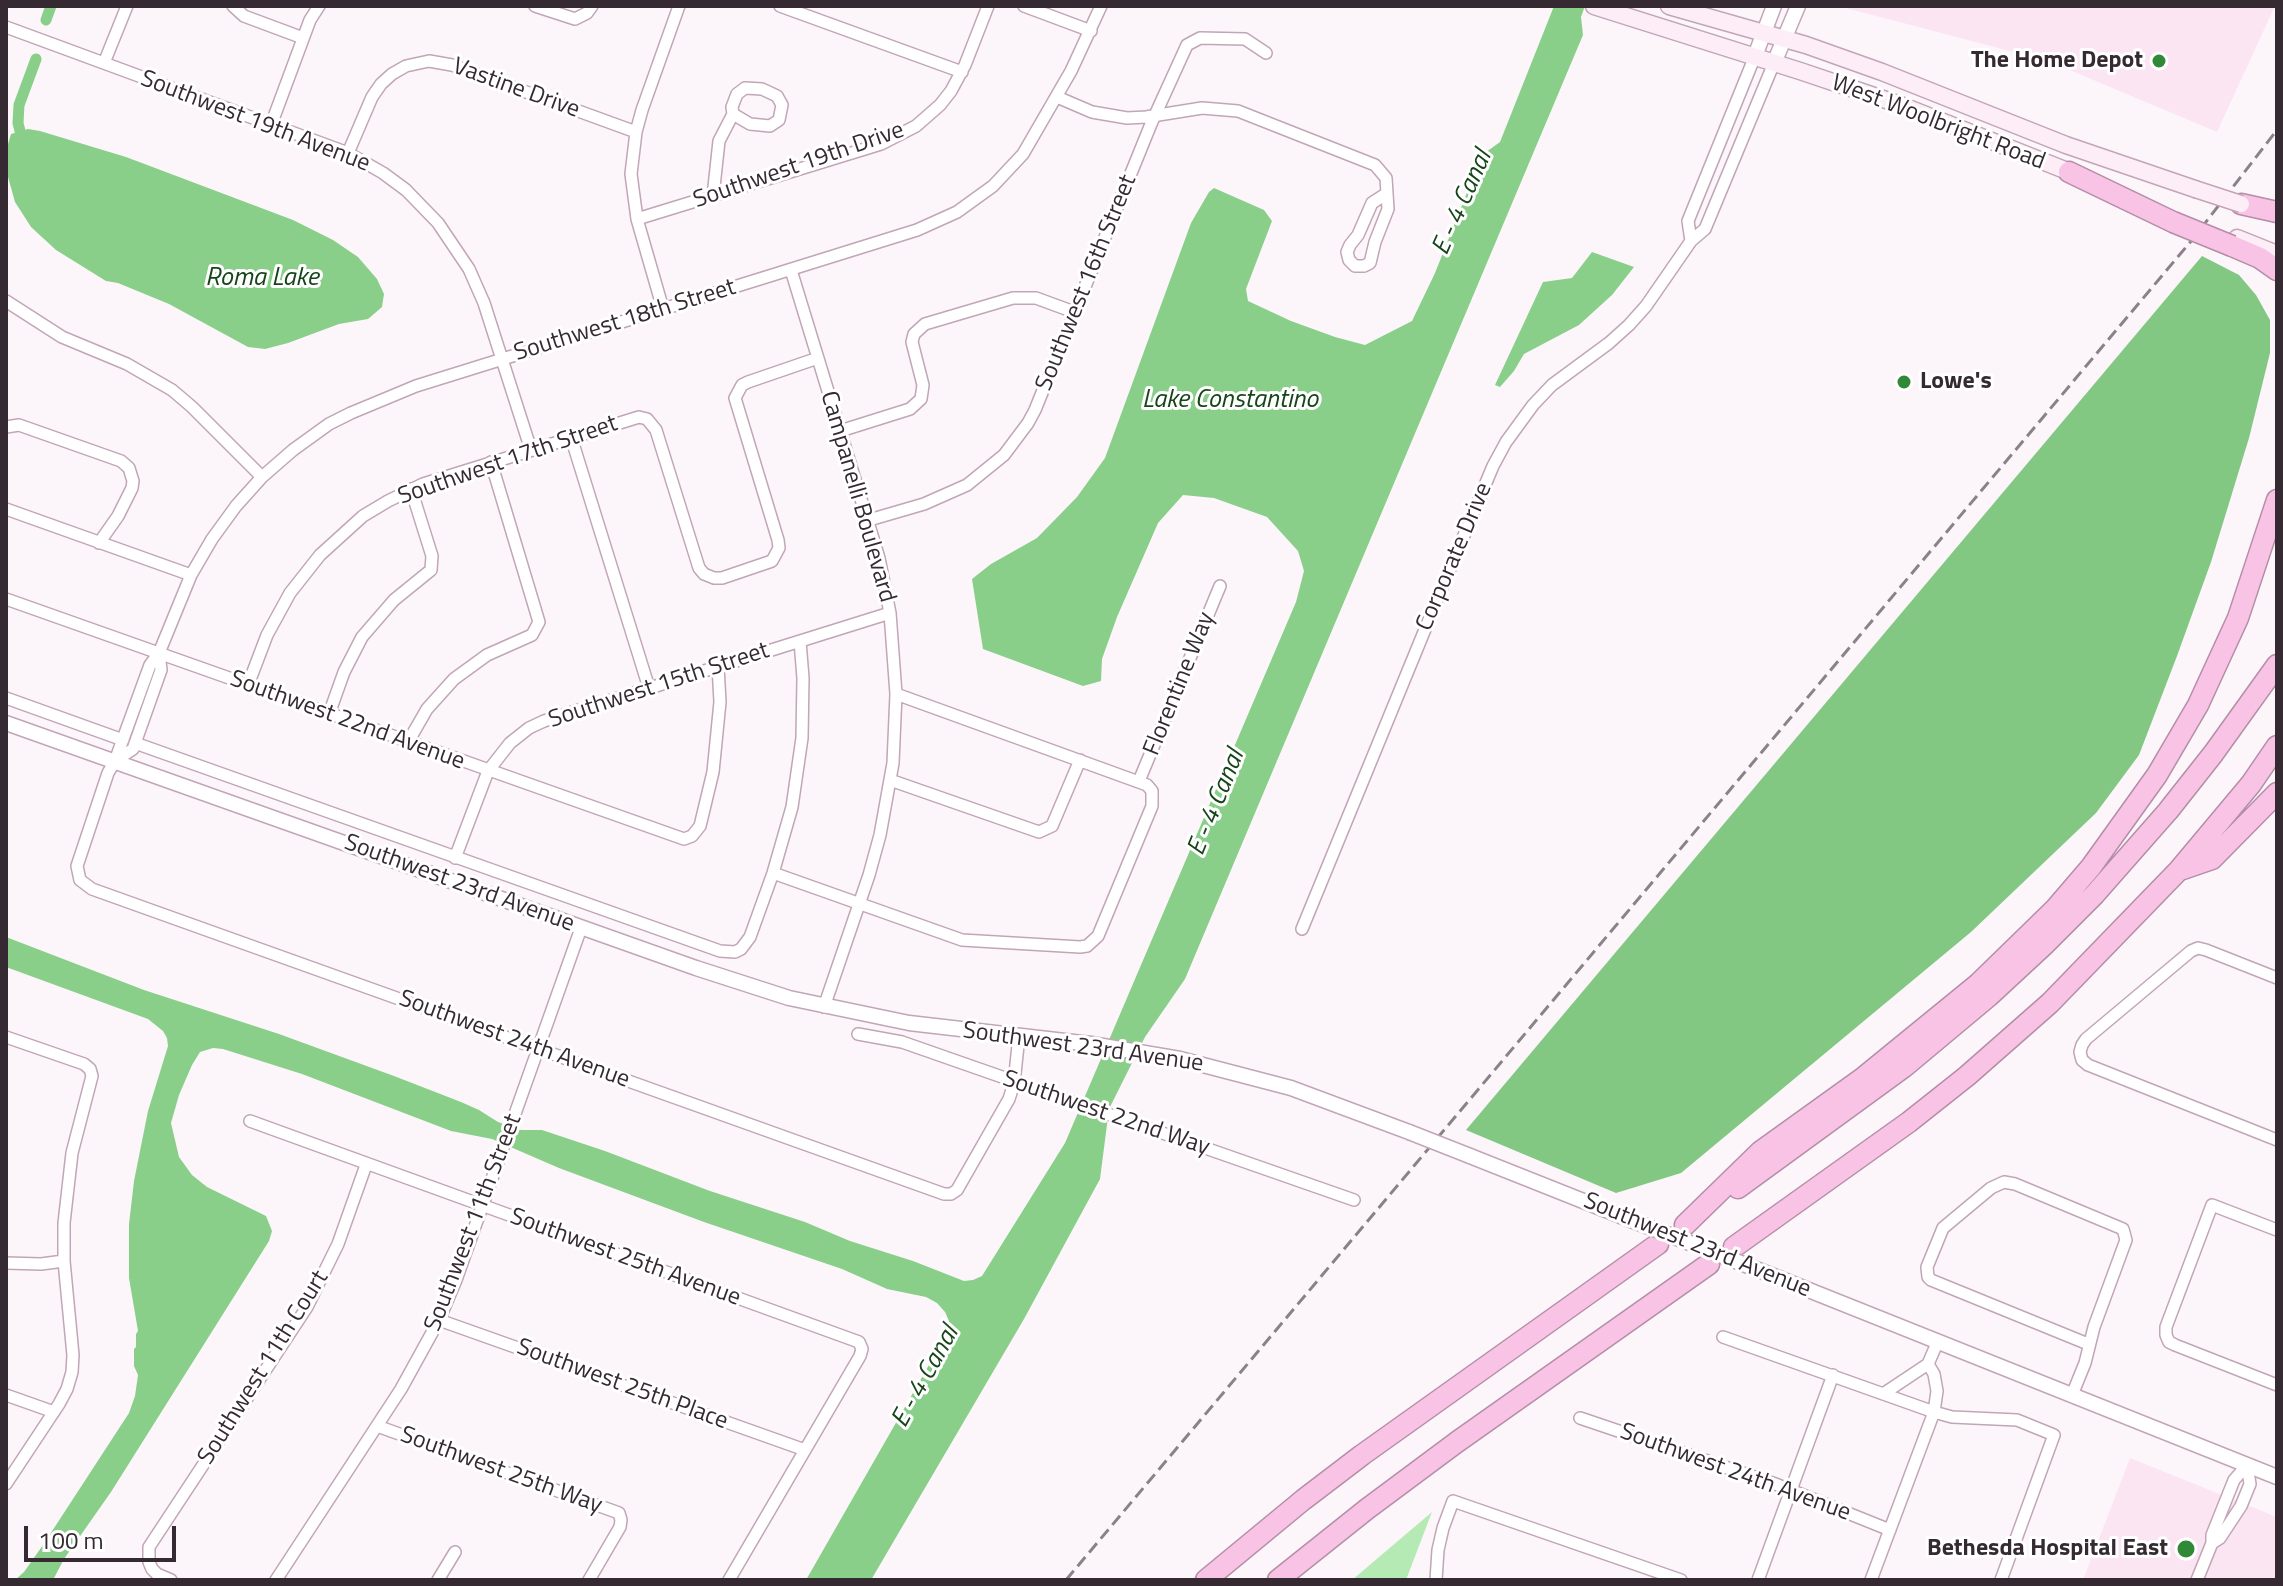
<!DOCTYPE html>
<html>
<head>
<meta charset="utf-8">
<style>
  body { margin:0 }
  #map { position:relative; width:2283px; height:1586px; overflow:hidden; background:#fcf6fa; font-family:"Titillium Web",sans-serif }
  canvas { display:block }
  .frame { position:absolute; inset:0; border:8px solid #352a31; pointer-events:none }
  .scale { position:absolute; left:24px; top:1526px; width:152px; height:36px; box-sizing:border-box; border:4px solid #352a31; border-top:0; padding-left:10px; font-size:24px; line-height:28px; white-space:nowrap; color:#352a31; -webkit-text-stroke:6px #fff; paint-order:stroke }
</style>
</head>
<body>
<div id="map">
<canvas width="2283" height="1586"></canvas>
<div class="frame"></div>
<div class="scale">100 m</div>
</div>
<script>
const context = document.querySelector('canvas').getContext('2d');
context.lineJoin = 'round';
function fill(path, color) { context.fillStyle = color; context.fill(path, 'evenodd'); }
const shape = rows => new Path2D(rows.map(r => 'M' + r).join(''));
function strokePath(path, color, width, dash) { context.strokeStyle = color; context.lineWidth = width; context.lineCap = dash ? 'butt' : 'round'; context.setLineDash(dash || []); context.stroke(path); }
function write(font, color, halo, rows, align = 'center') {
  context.font = font + ' "Titillium Web",sans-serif'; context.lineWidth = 6; context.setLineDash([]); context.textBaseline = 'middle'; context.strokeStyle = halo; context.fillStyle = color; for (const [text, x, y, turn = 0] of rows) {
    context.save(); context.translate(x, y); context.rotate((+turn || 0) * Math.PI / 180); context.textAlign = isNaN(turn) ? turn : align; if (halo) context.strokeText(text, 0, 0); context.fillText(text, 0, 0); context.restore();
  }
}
const built = shape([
  [1838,6,2275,6,2217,132,2048,61],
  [2130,1458,2277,1517,2277,1580,2083,1580]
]);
const green = shape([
  [1432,1512,1406,1580,1352,1580]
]);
const forest = shape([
  [2202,256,2239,275,2256,295,2270,320,2270,353,2249,438,2211,562,2177,656,2139,755,2096,813,1971,932,1681,1173,1616,1193,1466,1130]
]);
const water = shape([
  [1554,6,1585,6,1581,17,1583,35,1185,979,1145,1037,1109,1109,1100,1179,1024,1319,871,1580,806,1580,945,1337,949,1321,945,1312,937,1303,926,1297,887,1289,842,1269,704,1222,559,1168,492,1139,451,1131,302,1074,223,1049,213,1048,200,1052,192,1065,179,1095,171,1123,179,1157,192,1175,207,1187,266,1216,272,1231,269,1241,111,1492,64,1559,53,1580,15,1580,24,1572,43,1545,129,1413,135,1396,138,1375,134,1366,134,1349,136,1347,136,1334,138,1331,129,1278,129,1224,134,1181,148,1111,168,1046,167,1038,163,1031,148,1019,6,967,6,937,144,990,279,1034,394,1076,461,1102,479,1110,498,1122,521,1130,542,1130,605,1151,710,1191,805,1222,850,1241,913,1261,964,1281,973,1280,982,1276,1065,1143,1296,602,1304,571,1298,551,1267,517,1214,498,1183,495,1158,523,1117,617,1102,659,1101,681,1083,686,983,649,972,579,991,564,1037,538,1077,497,1105,458,1191,223,1209,192,1214,188,1264,210,1272,221,1246,289,1248,301,1291,321,1335,337,1365,345,1412,321,1435,273,1482,155,1500,142],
  [28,129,40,131,126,157,293,220,333,240,358,257,377,279,384,294,382,307,368,319,339,324,288,343,265,349,248,347,169,304,118,283,106,281,56,250,31,227,15,202,8,177,6,151,11,134],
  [1592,252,1634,267,1612,295,1579,325,1524,354,1514,371,1500,387,1495,385,1543,282,1572,278]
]);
const canal = shape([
  [46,20,51,6],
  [20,131,18,123,19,105,36,59]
]);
const minor = shape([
  [233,6,244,16,303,38],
  [535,6,575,19,587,13,592,6],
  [780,6,962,72],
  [1024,6,1091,31],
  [6,27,348,153,383,173,406,190,438,223,469,269,484,303,531,450],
  [104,63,127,6],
  [1057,97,1092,112,1127,118,1146,117,1202,108,1238,111,1375,165,1386,178,1388,209,1375,242,1370,263,1364,266,1355,266,1349,260,1347,252,1350,245,1358,235,1372,203,1386,194],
  [271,125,310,20,319,6],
  [348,153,372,97,381,84,392,74,406,66,429,61,452,65,636,132],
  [713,196,719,141,733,114,732,107,737,94,745,88,762,89,777,96,782,105,779,120,770,126,750,124,733,114],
  [637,219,881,144,916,126,940,105,951,91,965,65,988,6],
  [1691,241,1688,221,1755,56],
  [791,270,879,558,890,613,896,694,893,763,880,835,869,875,824,1007],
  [6,301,62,337,127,364,172,390,192,407,262,477],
  [663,309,637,219,631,174,636,132,642,110,679,6],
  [6,427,19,425,121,461,129,468,133,481,132,488,118,516,99,543],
  [840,431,910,409,921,399,923,385,912,342,914,334,925,324,1013,298,1036,298,1074,312],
  [571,437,649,688],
  [6,509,191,575],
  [869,520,924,504,967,485,1004,455,1028,423,1035,410,1151,124,1187,45,1200,38,1245,39,1266,53],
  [6,599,684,839,692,836,700,826,713,772,720,702,718,666],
  [248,685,267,635,290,593,320,555,363,516,388,501,423,484,639,417,647,419,656,430,699,568,704,574,714,578,722,578,772,561,779,548,778,540,735,398,742,385,748,382,818,358],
  [6,698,123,740],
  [329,714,344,672,362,637,394,600,431,570,432,556,411,489],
  [408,742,427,709,454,679,487,655,532,635,539,622,491,462],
  [135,743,720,951,735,952,741,949,750,937,773,873,792,807,802,738,803,678,800,641],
  [115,761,133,749,161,670,159,653],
  [890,780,1039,832,1052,826,1080,760],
  [1139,781,1220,586],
  [455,858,488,771,510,743,529,728,544,721,890,613],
  [773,873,962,940,1080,947,1087,946,1098,936,1152,806,1152,791,1147,785,896,694],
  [1302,929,1442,588,1493,466,1506,442,1533,405,1552,385,1609,343,1629,325,1646,306,1691,241,1705,229,1774,63],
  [2277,978,2206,950,2198,948,2191,951,2086,1039,2082,1045,2080,1052,2082,1060,2088,1065,2277,1140],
  [858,1034,902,1042,1354,1200],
  [1019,1036,1014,1083,1009,1099,957,1190,951,1194,944,1194,92,889,80,880,77,866,108,773,115,761,150,665,159,653,191,575,212,539,236,506,262,477,293,450,329,424,351,413,416,386,917,230,957,212,993,186,1023,154,1071,71,1101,6],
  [6,1037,84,1064,90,1069,92,1076,72,1153,64,1223,64,1261,73,1355,72,1372,67,1389,59,1404,6,1484],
  [250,1121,859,1342,862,1349,860,1356,729,1580],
  [2277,1230,2212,1205,2166,1327,2166,1335,2169,1342,2175,1345,2277,1385],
  [6,1263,41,1264,64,1261],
  [439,1320,805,1450],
  [1723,1337,1934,1412,1952,1417,2017,1420,2054,1435,2001,1580],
  [1883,1394,1928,1364,1938,1341],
  [6,1395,54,1412],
  [2072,1395,2085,1363,2094,1327,2126,1240,2123,1229,2015,1184,2004,1182,1991,1188,1943,1228,1927,1267,1928,1277,1931,1280,2088,1344],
  [1580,1418,1778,1485,1890,1530],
  [377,1426,619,1513,621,1520,620,1527,589,1580],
  [2212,1543,2220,1538,2241,1506,2250,1484,2247,1465],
  [171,1580,157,1574,152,1569,149,1562,149,1547,307,1307,338,1244,366,1165],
  [276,1580,401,1389,439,1320,456,1280,581,928],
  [438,1580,455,1552],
  [1436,1580,1438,1550,1443,1528,1453,1501,1681,1580],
  [1758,1580,1833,1375],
  [1871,1580,1934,1412,1937,1391,1934,1374,1928,1364],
  [2197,1580,2212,1543,2212,1535,2234,1480,2247,1465]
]);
const tertiary = shape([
  [1755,56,1774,6],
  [1774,63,1798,6],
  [6,723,696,968,789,998,909,1023,1091,1044,1180,1059,1291,1088,1409,1132],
  [1470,1156,1621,1216],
  [1761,1271,2277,1477]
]);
const secondary = shape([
  [1594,6,1800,71,1898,104,2080,176],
  [1669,6,1806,45,1882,72,2066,145,2195,189],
  [2237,238,2277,254]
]);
const motorway = shape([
  [2069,172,2173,222],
  [2241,204,2277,212],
  [2232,246,2260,258,2277,270],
  [2183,869,2212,859,2277,793],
  [1738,1188,1904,1067,1989,996,2043,946,2095,894,2168,811,2213,754,2277,665],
  [1685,1225,1761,1151,1864,1077,1978,984,2055,909,2091,867,2157,775,2198,705,2238,618,2277,500],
  [1734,1247,1909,1122,1967,1076,2050,1003,2179,870,2251,784,2277,746],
  [1206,1580,1303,1500,1362,1455,1658,1244],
  [1278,1580,1367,1509,1457,1442,1709,1264]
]);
const rail = shape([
  [1066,1580,2192,240,2277,130]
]);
const tertiaryBridge = shape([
  [1409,1132,1470,1156],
  [1621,1216,1761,1271]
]);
const secondaryBridge = shape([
  [2195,189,2241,204]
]);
const motorwayBridge = shape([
  [2173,222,2232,246]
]);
const markers = [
  [2159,61,8,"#318837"],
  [1904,382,8,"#318837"],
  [2186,1549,10,"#318837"]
];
const poiNames = [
  ["The Home Depot",2143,61],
  ["Lowe's",1920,382,"left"],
  ["Bethesda Hospital East",2168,1549]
];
const streetNames = [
  ["Vastine Drive",516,89,20],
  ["Southwest 19th Avenue",255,122,21],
  ["West Woolbright Road",1938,123,21],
  ["Southwest 19th Drive",799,166,-19],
  ["Southwest 16th Street",1087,283,-68],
  ["Southwest 18th Street",625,321,-17],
  ["Southwest 17th Street",508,461,-19],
  ["Campanelli Boulevard",857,497,74],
  ["Corporate Drive",1455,557,-67],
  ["Florentine Way",1180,684,-68],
  ["Southwest 15th Street",659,686,-18],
  ["Southwest 22nd Avenue",347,721,20],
  ["Southwest 23rd Avenue",459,884,20],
  ["Southwest 24th Avenue",514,1040,20],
  ["Southwest 23rd Avenue",1083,1048,8],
  ["Southwest 22nd Way",1106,1114,19],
  ["Southwest 11th Street",474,1223,-69],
  ["Southwest 23rd Avenue",1697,1246,22],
  ["Southwest 25th Avenue",625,1258,20],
  ["Southwest 11th Court",264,1368,-58],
  ["Southwest 25th Place",622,1385,20],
  ["Southwest 25th Way",501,1471,20],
  ["Southwest 24th Avenue",1735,1473,20]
];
const waterNames = [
  ["E - 4 Canal",1463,203,-66],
  ["Roma Lake",262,279],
  ["Lake Constantino",1230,401],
  ["E - 4 Canal",1217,803,-68],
  ["E - 4 Canal",926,1377,-61]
];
fill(built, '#fce5f3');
fill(green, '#b5eab4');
fill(forest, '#82c782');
fill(water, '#89cf8a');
strokePath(canal, '#89cf8a', 11);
strokePath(minor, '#c2a5b7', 14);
strokePath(tertiary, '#c2a5b7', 17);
strokePath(secondary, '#c2a5b7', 19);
strokePath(motorway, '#b48da6', 23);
strokePath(minor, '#fff', 11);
strokePath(tertiary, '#fff', 14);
strokePath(secondary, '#fdedf7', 16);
strokePath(motorway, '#f8c3e5', 20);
strokePath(rail, '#8b8288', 3, [12, 6]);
strokePath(tertiaryBridge, '#c2a5b7', 17, []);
strokePath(secondaryBridge, '#c2a5b7', 19, []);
strokePath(motorwayBridge, '#b48da6', 23, []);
strokePath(tertiaryBridge, '#fff', 14);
strokePath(secondaryBridge, '#fdedf7', 16);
strokePath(motorwayBridge, '#f8c3e5', 20);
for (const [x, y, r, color] of markers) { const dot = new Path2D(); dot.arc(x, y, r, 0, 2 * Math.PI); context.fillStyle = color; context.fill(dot); strokePath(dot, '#fff', 3); }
write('bold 24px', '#352a31', '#fff', poiNames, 'right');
write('24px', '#352a31', '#fff', streetNames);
write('italic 26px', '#154518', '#fff', waterNames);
</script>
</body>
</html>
